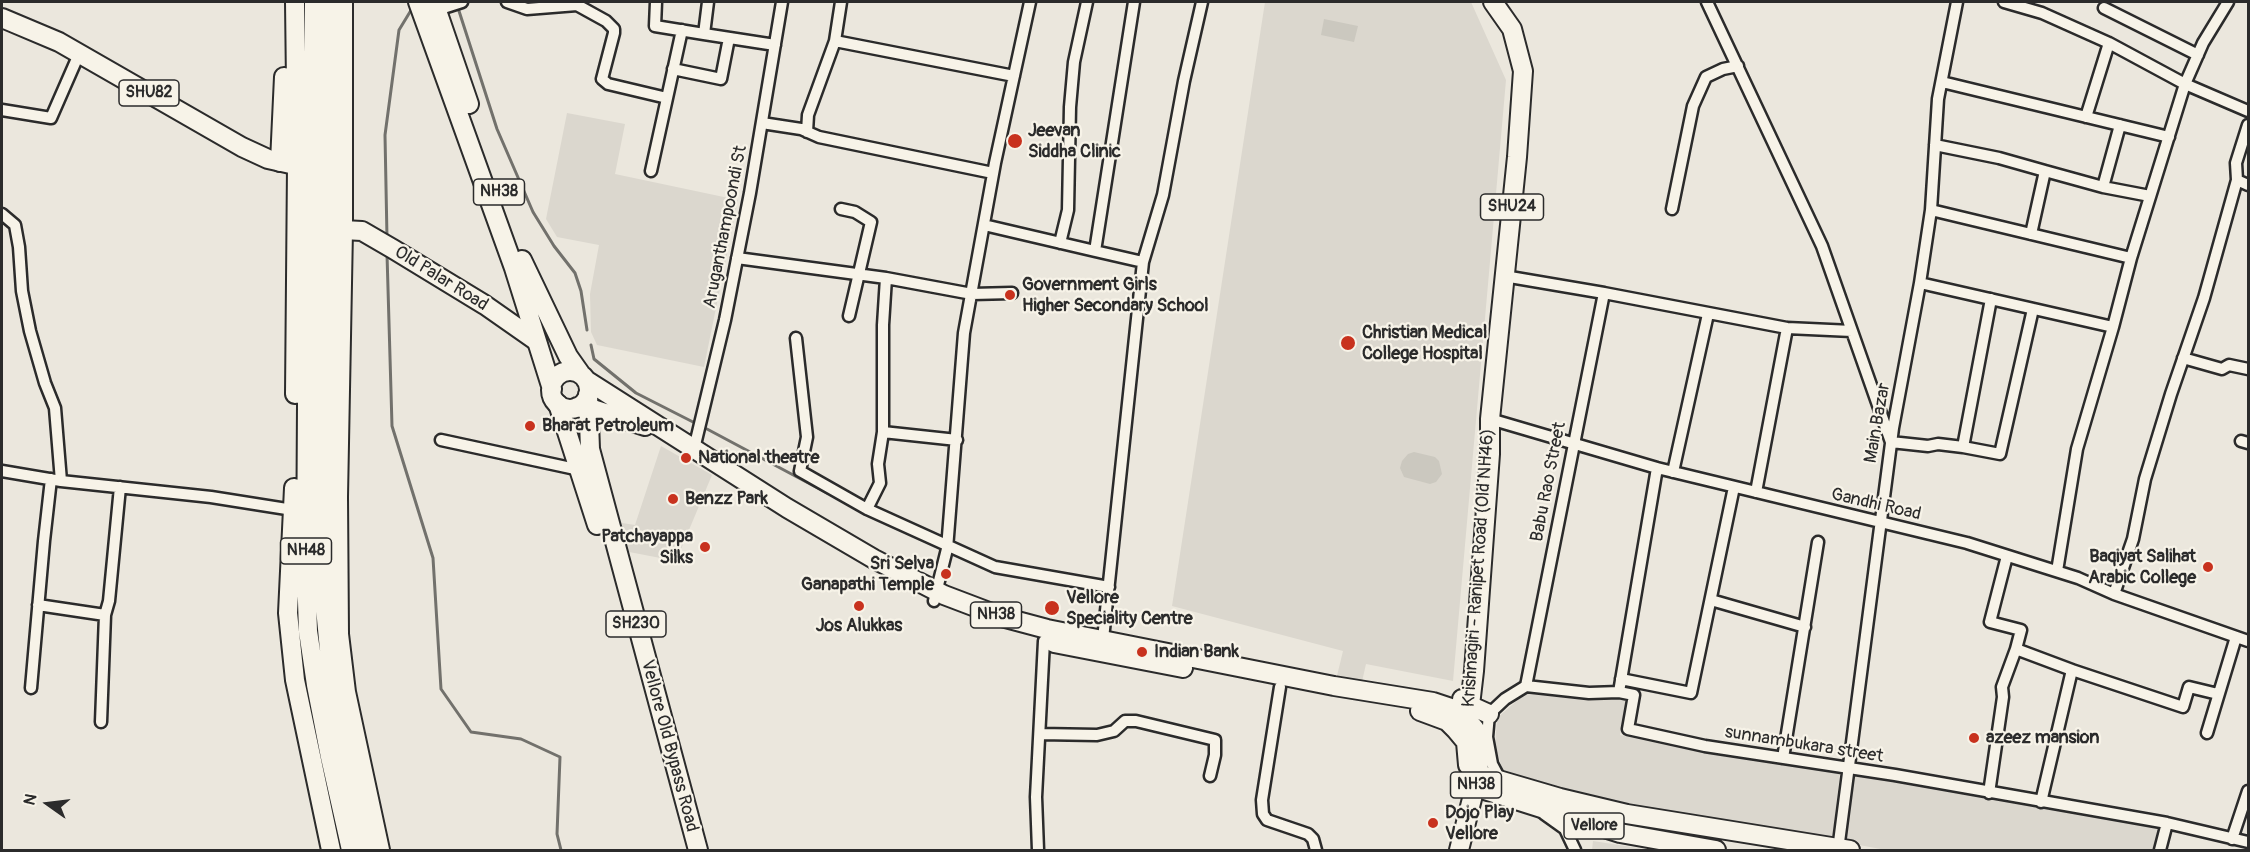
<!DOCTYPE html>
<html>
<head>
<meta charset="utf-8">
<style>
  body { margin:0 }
  #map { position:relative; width:2250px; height:852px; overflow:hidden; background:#ebe7dd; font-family:Pangolin,sans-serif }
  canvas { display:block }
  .frame { position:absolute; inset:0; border:3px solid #2b2b2b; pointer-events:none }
  .north { position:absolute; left:18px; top:774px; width:60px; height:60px; -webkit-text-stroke:4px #f7f3e8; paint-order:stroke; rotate:284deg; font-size:16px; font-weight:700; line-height:24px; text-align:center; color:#2b2b2b }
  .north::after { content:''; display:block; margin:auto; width:21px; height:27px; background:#2b2b2b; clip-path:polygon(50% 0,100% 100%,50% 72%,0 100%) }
</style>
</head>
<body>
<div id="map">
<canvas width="2250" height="852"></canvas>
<div class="frame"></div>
<div class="north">N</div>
</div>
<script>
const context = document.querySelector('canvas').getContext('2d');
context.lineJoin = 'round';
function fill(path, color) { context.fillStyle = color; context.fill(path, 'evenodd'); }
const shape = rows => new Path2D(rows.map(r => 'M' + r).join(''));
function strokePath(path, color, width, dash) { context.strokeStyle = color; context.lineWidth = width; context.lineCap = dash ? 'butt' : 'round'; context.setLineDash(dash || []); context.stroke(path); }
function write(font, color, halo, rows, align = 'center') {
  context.font = font + ' Pangolin,sans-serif'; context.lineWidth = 4.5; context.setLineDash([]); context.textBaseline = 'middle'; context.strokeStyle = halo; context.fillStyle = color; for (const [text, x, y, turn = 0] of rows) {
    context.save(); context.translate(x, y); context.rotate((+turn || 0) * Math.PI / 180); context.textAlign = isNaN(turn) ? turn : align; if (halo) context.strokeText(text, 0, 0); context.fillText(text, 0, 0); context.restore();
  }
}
const built = shape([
  [1265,2,1471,2,1506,80,1453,681,1366,664,1361,686,1336,680,1343,651,1172,606],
  [567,113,625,124,615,174,738,200,704,367,597,345,591,332,590,294,599,245,557,237,546,219],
  [661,446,712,475,676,561,624,551,622,523,635,525],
  [1528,691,1627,699,1620,735,1684,749,1840,773,1832,841,1618,804,1504,773,1495,747,1497,718],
  [1853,773,2161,826,2155,850,1886,850,1843,842],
  [1593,841,1651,850,1592,850]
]);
const green = shape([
  [1324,19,1358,26,1354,42,1321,35],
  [1414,452,1435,457,1439,461,1442,474,1436,482,1430,484,1404,477,1400,468,1402,461,1408,454]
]);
const stream = shape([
  [459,11,497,129,533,212,554,246,575,273,581,291,587,330],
  [387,238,385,135,399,30,413,7],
  [387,254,392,426,433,558,441,689,471,732,521,739,560,757,557,834,561,850],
  [591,345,594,359,636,393,693,422],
  [707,429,827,493]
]);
const minor = shape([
  [507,2,527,9,577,5,606,21,614,29,614,33,602,79,608,84,667,98],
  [656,2,655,26,704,34],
  [708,2,704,34,775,45],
  [841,2,835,41,1014,76],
  [1134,2,1095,251,1143,262],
  [1707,2,1822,246,1891,442,1928,446,1938,444,1963,447,1991,299],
  [2004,2,2042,13,2109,43,2185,84,2203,43,2228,2],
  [2104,8,2198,55],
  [437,10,462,2],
  [673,69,721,79,729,38],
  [1942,82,2169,137],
  [2,110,51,118,79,54],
  [2086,117,2109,43],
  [762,123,801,129,819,137,993,173],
  [807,132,808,115,835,41],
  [1935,145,1999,158,2045,171,2031,234],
  [651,171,682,30],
  [2045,171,2103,187,2120,125],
  [2237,180,2236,163,2248,125],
  [2103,187,2150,196],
  [841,209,855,212,871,222,849,316],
  [1672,209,1693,106,1706,77,1723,69,1738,66],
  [1931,210,2131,258,2185,84,2248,111],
  [2,214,15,225,19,247,22,291,30,331,45,383,55,408,61,481],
  [984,225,1095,251],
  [1060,243,1068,210,1070,107,1074,62,1087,2],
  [737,258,886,278,972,294,1012,293],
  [1504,276,1604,293,1526,686,1589,693,1619,692],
  [1920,283,2113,327,2077,449,2057,571],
  [1604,293,1787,328,1852,331],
  [2113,327,2131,258],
  [796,338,807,437,800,471,867,509,995,567,1109,587],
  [2183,358,2222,369,2229,365,2248,369],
  [1490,419,1657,468,1967,543,2078,578,2114,594,2248,641],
  [883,432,883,325,886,278],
  [441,440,580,470],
  [2241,441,2248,443],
  [1963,447,2000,454,2033,309],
  [693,453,725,320,750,193,782,2],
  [1657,468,1619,692,1634,695,1628,729,1705,746,1895,775,2167,823,2248,842],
  [2,471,61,481,211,497,293,510],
  [1673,472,1708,314],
  [1756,492,1787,328],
  [867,509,880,483,878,464,883,432,957,440],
  [2007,556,1990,622,2021,630,2016,649,2072,670],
  [2114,594,2133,539,2145,479,2171,394,2204,298,2237,180,2248,185],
  [1711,600,1805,627],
  [934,601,947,549,964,333,995,163,1030,2],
  [38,605,105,615],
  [1103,639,1143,262,1163,195,1184,81,1202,2],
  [1621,679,1691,693,1734,487],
  [1280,687,1262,800,1263,814,1267,820,1308,834,1313,839,1316,850],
  [31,688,44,541,51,479],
  [101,722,105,615,109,601,120,487],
  [2207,733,2236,637],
  [1040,734,1097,735,1114,731,1125,721,1136,721,1215,740,1215,755,1210,776],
  [1783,758,1818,542],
  [1501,781,1492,764,1487,737,1489,714,1505,699,1526,686],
  [1989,793,2003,697,2002,687,2016,649],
  [2041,802,2072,670,2183,707,2189,687,2218,694],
  [1544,814,1565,829,1575,850],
  [2232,839,2248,791],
  [1038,850,1036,797,1044,641],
  [1838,850,1893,428,1920,283,1931,210,1938,99,1957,2],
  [2160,850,2167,823]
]);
const primary = shape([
  [2,18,59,42,242,147,268,159,295,165],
  [343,230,362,231,393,249,485,305,535,340],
  [588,395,590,449,698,850],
  [558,404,597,525],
  [1462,699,1469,705,1489,714],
  [1467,731,1474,671,1490,454,1490,419,1517,157,1523,71,1512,29,1493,2],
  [1478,774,1560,798,1627,814,1850,850],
  [1475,787,1620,833,1716,850]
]);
const trunk = shape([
  [295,2,297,166,295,394],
  [314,2,312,261,307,404,306,572,308,631,316,685,330,757,351,850],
  [330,2,328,263,322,532,323,587,332,681,367,850],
  [343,2,343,230,338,497,339,634,346,692,380,850],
  [418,2,514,268,552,389],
  [434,2,469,104],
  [280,162,284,77],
  [522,260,568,356,580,373],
  '551 390a19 19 0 1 1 38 0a19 19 0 1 1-38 0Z',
  [586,380,787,508,874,559,944,595,1002,617,1047,629,1334,686,1433,702,1460,711,1475,729,1479,763,1477,779,1459,850],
  [577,407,596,410,645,426],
  [294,488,288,613,295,680,331,850],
  [1054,643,1183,668],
  [1420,711,1447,721,1456,730,1466,742,1468,765]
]);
const markers = [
  [1015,141,8,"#c8321e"],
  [1010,295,6,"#c8321e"],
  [1348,343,8,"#c8321e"],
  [530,426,6,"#c8321e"],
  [686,458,6,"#c8321e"],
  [673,499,6,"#c8321e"],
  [705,547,6,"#c8321e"],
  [2208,567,6,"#c8321e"],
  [946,574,6,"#c8321e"],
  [859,606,6,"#c8321e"],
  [1052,608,8,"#c8321e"],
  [1142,652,6,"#c8321e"],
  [1974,738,6,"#c8321e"],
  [1433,823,6,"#c8321e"]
];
const shields = [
  [149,93,60],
  [499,192,51],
  [1512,207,63],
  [306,551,51],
  [996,615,51],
  [636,624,60],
  [1476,785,51],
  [1594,826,60]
];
const shieldNames = [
  ["SHU82",149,93],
  ["NH38",499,192],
  ["SHU24",1512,207],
  ["NH48",306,551],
  ["NH38",996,615],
  ["SH230",636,624],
  ["NH38",1476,785],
  ["Vellore",1594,826]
];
const poiNames = [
  ["Jeevan",1028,131],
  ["Siddha Clinic",1028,152],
  ["Government Girls",1022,285],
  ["Higher Secondary School",1022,306],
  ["Christian Medical",1362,333],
  ["College Hospital",1362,354],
  ["Bharat Petroleum",542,426],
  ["National theatre",698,458],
  ["Benzz Park",685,499],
  ["Patchayappa",693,537,"right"],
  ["Silks",693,558,"right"],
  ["Baqiyat Salihat",2196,557,"right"],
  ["Arabic College",2196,578,"right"],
  ["Sri Selva",934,564,"right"],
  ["Ganapathi Temple",934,585,"right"],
  ["Vellore",1066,598],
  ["Speciality Centre",1066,619],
  ["Jos Alukkas",859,626,"center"],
  ["Indian Bank",1154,652],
  ["azeez mansion",1986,738],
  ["Dojo Play",1445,813],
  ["Vellore",1445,834]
];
const streetNames = [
  ["Aruganthampoondi St",726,227,-79],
  ["Old Palar Road",441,279,32],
  ["Main Bazar",1878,423,-80],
  ["Babu Rao Street",1549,482,-79],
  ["Gandhi Road",1876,505,13],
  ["Krishnagiri - Ranipet Road (Old NH46)",1479,568,-86],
  ["sunnambukara street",1804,745,9],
  ["Vellore Old Bypass Road",669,746,75]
];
fill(built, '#dbd7ce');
fill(green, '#cbc8bf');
strokePath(stream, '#72716c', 3);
strokePath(minor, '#2b2b2b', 15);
strokePath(primary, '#2b2b2b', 22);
strokePath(trunk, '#2b2b2b', 22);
strokePath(minor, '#f7f3e8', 10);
strokePath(primary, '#f7f3e8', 18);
strokePath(trunk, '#f7f3e8', 18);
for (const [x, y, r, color] of markers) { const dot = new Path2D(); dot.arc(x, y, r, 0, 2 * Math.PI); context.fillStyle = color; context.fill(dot); strokePath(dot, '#f7f3e8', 2); }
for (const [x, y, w] of shields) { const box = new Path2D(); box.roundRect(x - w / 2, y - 13, w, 26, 4.5); context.fillStyle = '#f7f3e8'; context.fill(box); strokePath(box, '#2b2b2b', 1.5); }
write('bold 16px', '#2b2b2b', null, shieldNames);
write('bold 18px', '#2b2b2b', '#f7f3e8', poiNames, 'left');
write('18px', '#2b2b2b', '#f7f3e8', streetNames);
</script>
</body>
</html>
